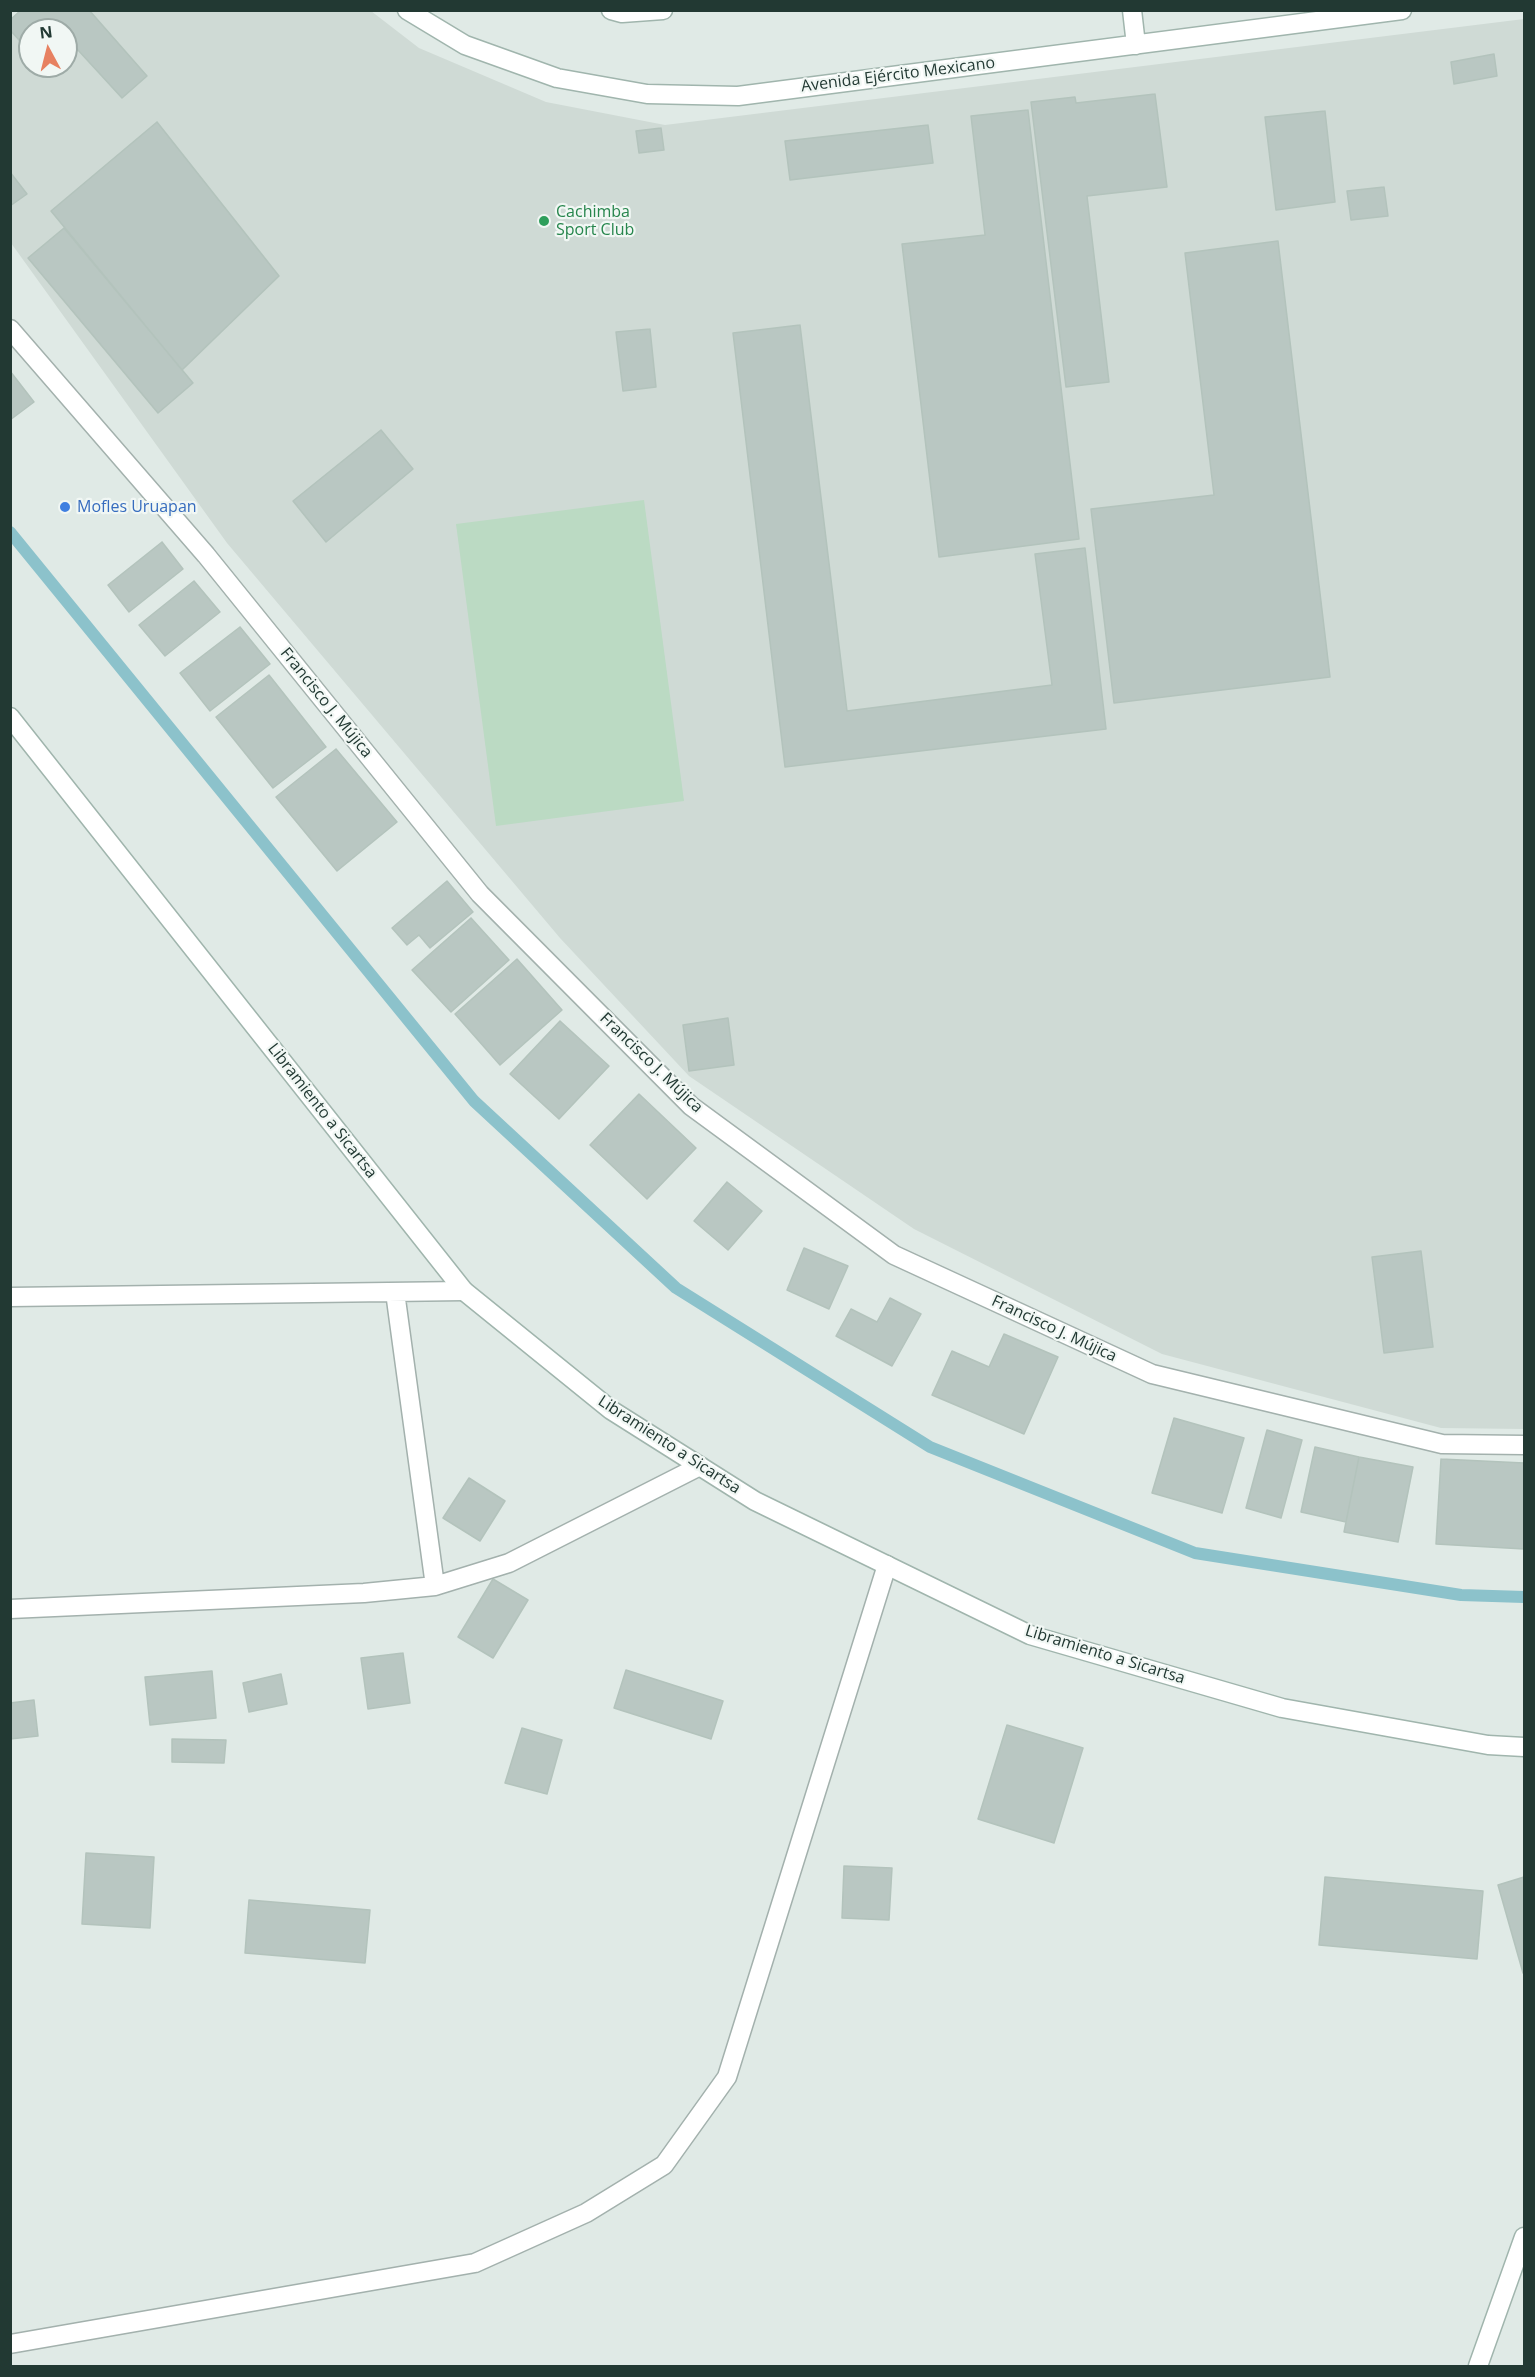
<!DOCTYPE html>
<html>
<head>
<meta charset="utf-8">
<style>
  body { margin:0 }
  #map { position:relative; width:1535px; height:2377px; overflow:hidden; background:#e0eae6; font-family:"Open Sans",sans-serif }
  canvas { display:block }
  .frame { position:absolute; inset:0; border:12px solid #223933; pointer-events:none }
  .north { position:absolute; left:18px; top:18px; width:60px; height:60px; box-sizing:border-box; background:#f1f7f4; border:2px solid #9eaba7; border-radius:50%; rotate:353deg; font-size:16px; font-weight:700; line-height:24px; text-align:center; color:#223933 }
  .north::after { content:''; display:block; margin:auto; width:21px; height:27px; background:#e78161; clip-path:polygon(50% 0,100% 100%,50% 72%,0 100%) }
</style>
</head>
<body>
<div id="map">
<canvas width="1535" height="2377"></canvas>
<div class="frame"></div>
<div class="north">N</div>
</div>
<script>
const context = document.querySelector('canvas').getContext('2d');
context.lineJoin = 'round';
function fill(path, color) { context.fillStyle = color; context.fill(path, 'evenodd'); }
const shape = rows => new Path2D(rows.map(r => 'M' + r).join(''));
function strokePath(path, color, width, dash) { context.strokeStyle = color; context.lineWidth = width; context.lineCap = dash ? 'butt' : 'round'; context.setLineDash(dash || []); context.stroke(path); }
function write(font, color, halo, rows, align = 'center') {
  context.font = font + ' "Open Sans",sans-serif'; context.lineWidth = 4.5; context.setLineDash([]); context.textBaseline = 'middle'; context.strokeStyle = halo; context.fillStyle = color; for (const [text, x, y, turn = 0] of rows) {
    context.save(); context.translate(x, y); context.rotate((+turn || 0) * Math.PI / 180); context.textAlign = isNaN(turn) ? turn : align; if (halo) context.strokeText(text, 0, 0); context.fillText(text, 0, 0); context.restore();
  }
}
const built = shape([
  [29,10,371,11,419,48,546,102,665,125,1524,19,1524,1429,1441,1428,1162,1354,914,1229,689,1076,560,938,227,543,11,243,10,26],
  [30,30,66,30,66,66,30,66]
]);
const green = shape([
  [644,500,684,801,496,826,456,524]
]);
const stream = shape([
  [10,532,474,1101,676,1288,930,1447,1195,1553,1461,1595,1524,1597]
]);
const building = shape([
  [21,10,89,10,147,76,122,98,66,37,66,30,30,30,30,52,10,30,10,20,21,10],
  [1494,54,1497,76,1454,84,1451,62,1494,54],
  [1155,94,1167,187,1087,196,1109,382,1066,387,1031,102,1075,97,1076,103,1155,94],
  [1028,110,1079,539,939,557,902,244,985,235,971,116,1028,110],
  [1325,111,1335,202,1276,210,1265,117,1325,111],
  [157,122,279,276,182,370,51,211,157,122],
  [928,125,933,163,790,180,785,141,928,125],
  [661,128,664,150,639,153,636,131,661,128],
  [10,172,27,194,10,206,10,172],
  [1384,187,1388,216,1351,220,1347,191,1384,187],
  [64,228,193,383,158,413,28,258,64,228],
  [1278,241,1330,677,1114,703,1091,509,1214,495,1185,253,1278,241],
  [800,325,847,711,1052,685,1035,554,1085,548,1106,729,785,767,733,333,800,325],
  [650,329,656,387,623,391,616,332,650,329],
  [10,371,34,402,10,420,10,371],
  [381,430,413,469,326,542,293,501,381,430],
  [162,542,183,569,129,612,108,585,162,542],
  [194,581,220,612,165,656,139,625,194,581],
  [240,627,270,664,210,711,180,673,240,627],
  [269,675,326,747,273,788,216,717,269,675],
  [336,749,397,822,337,871,276,797,336,749],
  [447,881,473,912,430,948,419,935,407,945,392,928,447,881],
  [471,918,509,960,451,1012,412,970,471,918],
  [517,959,562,1010,500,1065,455,1014,517,959],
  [728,1018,734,1065,689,1071,683,1025,728,1018],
  [560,1021,609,1066,559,1119,510,1074,560,1021],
  [639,1094,696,1148,647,1199,590,1145,639,1094],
  [727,1182,762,1211,728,1250,694,1221,727,1182],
  [804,1248,848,1266,829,1309,787,1290,804,1248],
  [1421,1251,1433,1347,1384,1353,1372,1257,1421,1251],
  [890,1298,921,1314,892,1366,836,1336,851,1309,877,1322,890,1298],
  [1004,1334,1058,1357,1024,1434,932,1395,952,1351,989,1367,1004,1334],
  [1174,1418,1244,1438,1222,1513,1152,1493,1174,1418],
  [1267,1430,1302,1440,1281,1518,1246,1508,1267,1430],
  [1315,1447,1359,1457,1346,1522,1301,1512,1315,1447],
  [1359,1457,1413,1467,1398,1542,1344,1532,1359,1457],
  [1441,1459,1524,1463,1524,1549,1436,1544,1441,1459],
  [469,1478,505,1501,480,1541,443,1518,469,1478],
  [493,1579,528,1600,493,1658,458,1637,493,1579],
  [403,1653,410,1703,368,1709,361,1658,403,1653],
  [626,1670,723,1701,711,1739,614,1708,626,1670],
  [212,1671,216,1718,150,1725,145,1677,212,1671],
  [281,1674,287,1704,249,1712,243,1683,281,1674],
  [34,1700,38,1736,10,1739,10,1703,34,1700],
  [1007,1725,1083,1748,1054,1843,978,1819,1007,1725],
  [522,1728,562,1740,547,1794,505,1783,522,1728],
  [172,1739,226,1740,224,1763,172,1762,172,1739],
  [86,1853,154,1857,150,1928,82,1924,86,1853],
  [844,1866,892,1868,889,1920,842,1918,844,1866],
  [1325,1877,1483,1891,1477,1959,1319,1945,1325,1877],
  [1524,1877,1524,1973,1523,1973,1498,1885,1524,1877],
  [249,1900,370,1910,365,1963,245,1953,249,1900]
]);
const lane = shape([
  [395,1292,435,1586],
  [10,1297,464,1291],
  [10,1609,364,1593,435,1586,509,1563,700,1466],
  [10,2344,475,2263,586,2213,664,2165,727,2077,887,1565]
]);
const street = shape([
  [10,329,206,555,480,894,691,1106,894,1255,1152,1374,1442,1444,1524,1445]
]);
const secondary = shape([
  [407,10,465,45,557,78,647,94,738,96,1402,10],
  [611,10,622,13,663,10],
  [1132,10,1136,45],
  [10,717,464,1291,611,1410,755,1501,1030,1635,1282,1708,1488,1745,1524,1747],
  [1478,2366,1524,2237]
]);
const markers = [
  [544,221,6,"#2e9e5b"],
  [65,507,6,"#3f7fe0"]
];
const streetNames = [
  ["Avenida Ejército Mexicano",898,75,-7],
  ["Francisco J. Mújica",326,703,51],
  ["Francisco J. Mújica",651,1063,44],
  ["Libramiento a Sicartsa",322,1111,52],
  ["Francisco J. Mújica",1054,1329,25],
  ["Libramiento a Sicartsa",669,1445,33],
  ["Libramiento a Sicartsa",1105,1655,17]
];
const leisureNames = [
  ["Cachimba",556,212],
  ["Sport Club",556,230]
];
const shopNames = [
  ["Mofles Uruapan",77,507]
];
fill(built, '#cfdad5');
fill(green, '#bbdac3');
strokePath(stream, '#8cc2cb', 12);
fill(building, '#b9c7c2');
strokePath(building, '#b3c3bc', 1.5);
strokePath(lane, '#a3b1ad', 21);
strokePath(street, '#a3b1ad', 21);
strokePath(secondary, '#a0b5ad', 21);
strokePath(lane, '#fff', 18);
strokePath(street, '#fff', 18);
strokePath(secondary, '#fff', 18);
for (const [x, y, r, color] of markers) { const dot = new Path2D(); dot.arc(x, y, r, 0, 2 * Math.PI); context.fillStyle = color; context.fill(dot); strokePath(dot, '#f1f7f4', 2); }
write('16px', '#223933', '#f1f7f4', streetNames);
write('16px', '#27864d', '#f1f7f4', leisureNames, 'left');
write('16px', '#366cbe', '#f1f7f4', shopNames, 'left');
</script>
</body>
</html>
